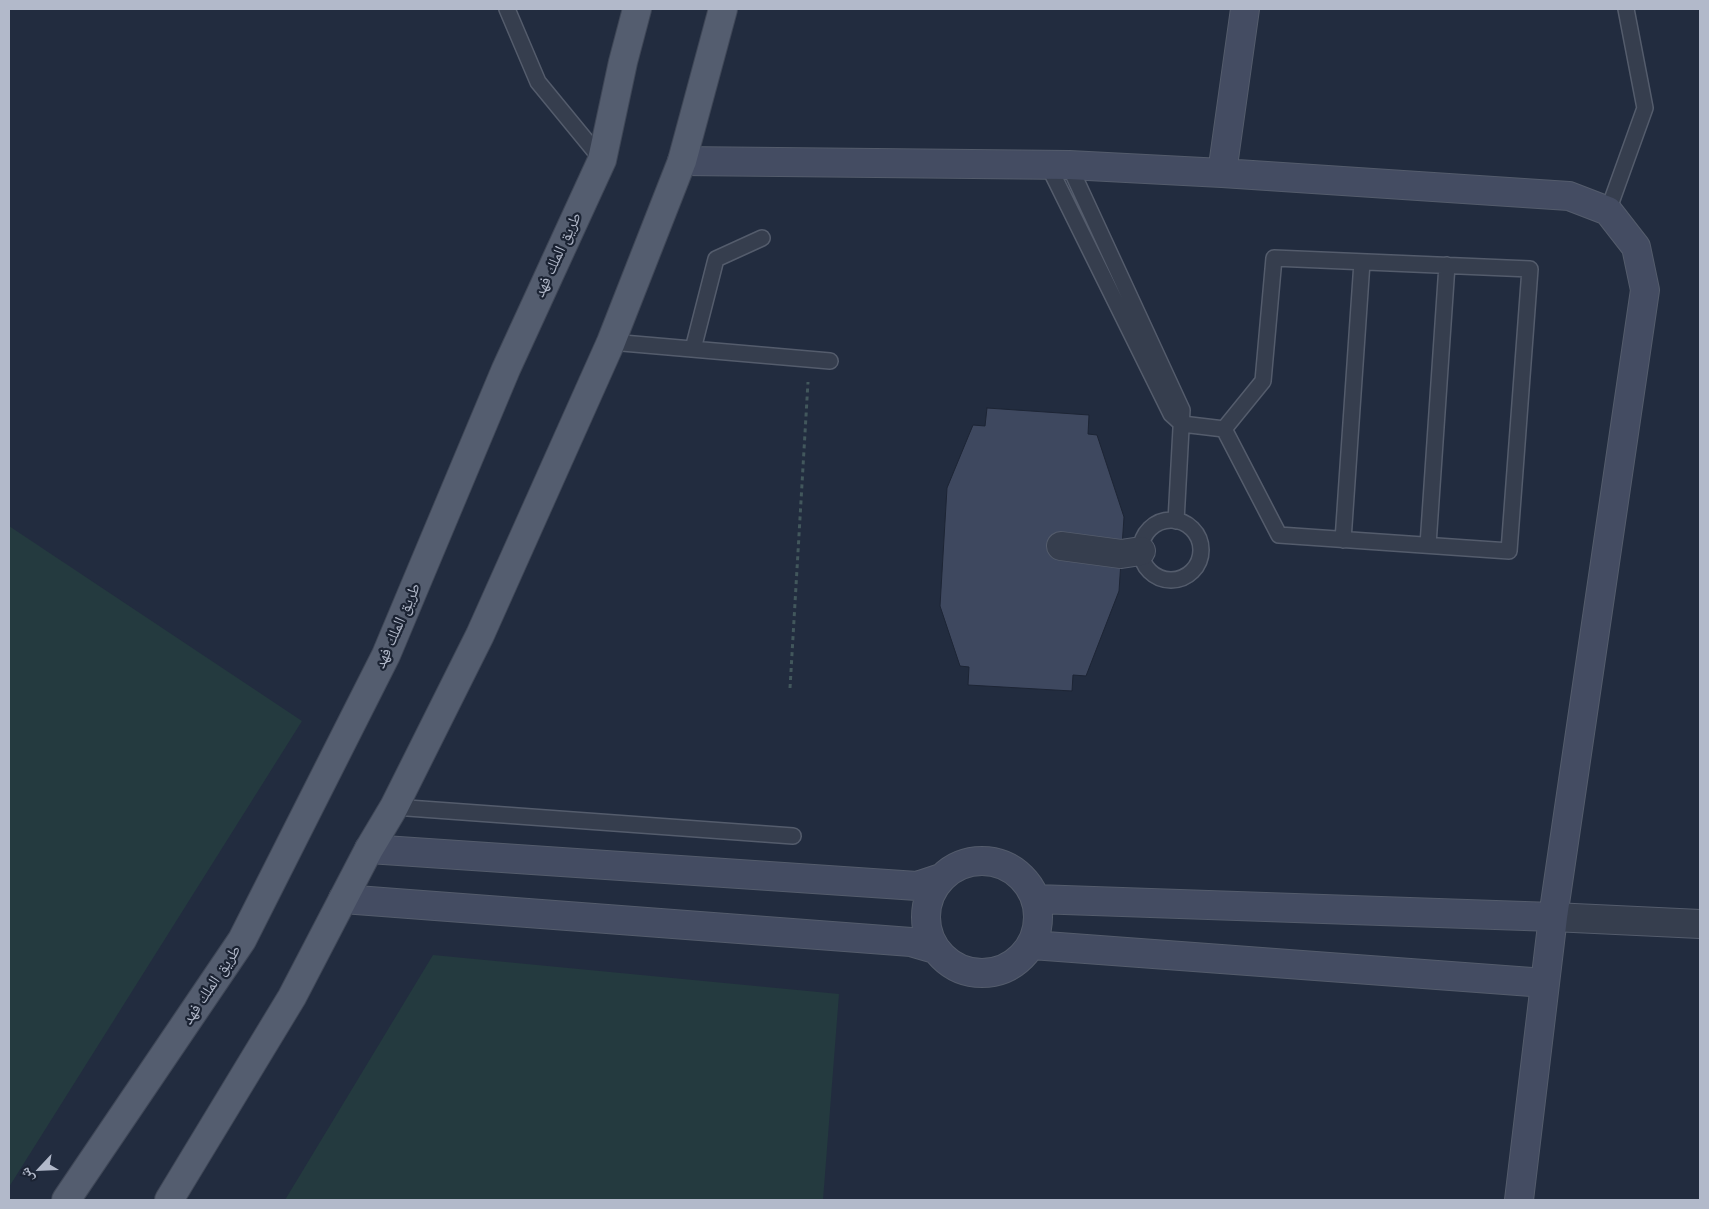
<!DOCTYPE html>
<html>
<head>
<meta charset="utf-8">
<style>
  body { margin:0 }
  #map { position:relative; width:1709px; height:1209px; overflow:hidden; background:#222c3f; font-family:Helvetica,"Noto Naskh Arabic",sans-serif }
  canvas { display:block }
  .frame { position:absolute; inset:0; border:10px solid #b2b9ca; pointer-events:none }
  .north { position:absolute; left:15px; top:1144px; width:50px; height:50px; -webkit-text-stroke:4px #1b2333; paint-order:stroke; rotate:245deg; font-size:14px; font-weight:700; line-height:20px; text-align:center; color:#b2b9ca }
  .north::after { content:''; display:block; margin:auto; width:18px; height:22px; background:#b2b9ca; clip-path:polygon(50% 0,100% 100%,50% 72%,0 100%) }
</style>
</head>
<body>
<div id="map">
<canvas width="1709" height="1209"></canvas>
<div class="frame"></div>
<div class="north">ش</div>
</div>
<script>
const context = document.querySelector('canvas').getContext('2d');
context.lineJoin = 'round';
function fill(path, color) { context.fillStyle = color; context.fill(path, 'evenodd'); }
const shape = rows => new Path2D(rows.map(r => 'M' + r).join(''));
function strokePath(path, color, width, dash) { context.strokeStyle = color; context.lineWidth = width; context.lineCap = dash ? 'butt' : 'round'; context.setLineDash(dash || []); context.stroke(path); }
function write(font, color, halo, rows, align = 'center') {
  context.font = font + ' Helvetica,"Noto Naskh Arabic",sans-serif'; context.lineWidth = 4.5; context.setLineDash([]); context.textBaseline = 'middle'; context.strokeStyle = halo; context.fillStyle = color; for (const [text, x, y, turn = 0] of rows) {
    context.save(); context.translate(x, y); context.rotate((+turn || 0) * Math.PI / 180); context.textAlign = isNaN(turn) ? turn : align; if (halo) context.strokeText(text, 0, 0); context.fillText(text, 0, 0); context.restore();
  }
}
const green = shape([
  [9,526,302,721,9,1187],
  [433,955,839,994,823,1200,285,1200]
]);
const building = shape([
  [987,408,1089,415,1088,434,1097,435,1124,517,1119,591,1086,676,1073,675,1072,691,968,685,969,667,960,666,940,606,947,488,973,425,985,426,987,408]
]);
const path = shape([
  [790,688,808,382]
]);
const lane = shape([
  [507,9,538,82,602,160],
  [1048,165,1171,414,1182,424,1224,429,1263,381,1274,258,1530,269,1509,551,1279,535,1224,429],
  [1069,165,1182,410,1176,521],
  [1608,211,1645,108,1626,9],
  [611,342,830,361],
  [693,349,716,259,762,238],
  '1141 550a30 30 0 1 1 60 0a30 30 0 1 1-60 0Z',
  [1343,540,1362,262],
  [1428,545,1447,265],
  [394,807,793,836]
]);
const street = shape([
  [1061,546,1121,554,1141,551],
  [1553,917,1700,924]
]);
const secondary = shape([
  [682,161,1069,165,1222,173,1569,196,1608,211,1636,247,1645,290,1553,917,1519,1200],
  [1222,173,1245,9],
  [369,849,917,886,941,878],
  '926 917a56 56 0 1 1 112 0a56 56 0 1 1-112 0Z',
  [343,899,911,942,935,949],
  [1036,899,1553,917],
  [1032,945,1545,983]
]);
const primary = shape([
  [66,1200,242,940,386,655,506,369,602,160,623,62,637,9],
  [169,1200,292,997,369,849,394,807,480,635,611,342,682,161,723,9]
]);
const streetNames = [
  ["طريق الملك فهد",558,255,-65],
  ["طريق الملك فهد",398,626,-66],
  ["طريق الملك فهد",212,985,-56]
];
fill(green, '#243a3f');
fill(building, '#3e485f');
strokePath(building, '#1d2535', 1);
strokePath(lane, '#545c6c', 18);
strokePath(street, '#545c6c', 30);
strokePath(secondary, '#545c6c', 30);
strokePath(primary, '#3f4757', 30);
strokePath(path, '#42575c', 3, [4, 4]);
strokePath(lane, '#363e4e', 15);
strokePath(street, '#363e4e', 28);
strokePath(secondary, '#444c62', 28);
strokePath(primary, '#545d6f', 28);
write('16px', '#b2b9ca', '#1b2333', streetNames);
</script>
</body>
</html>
